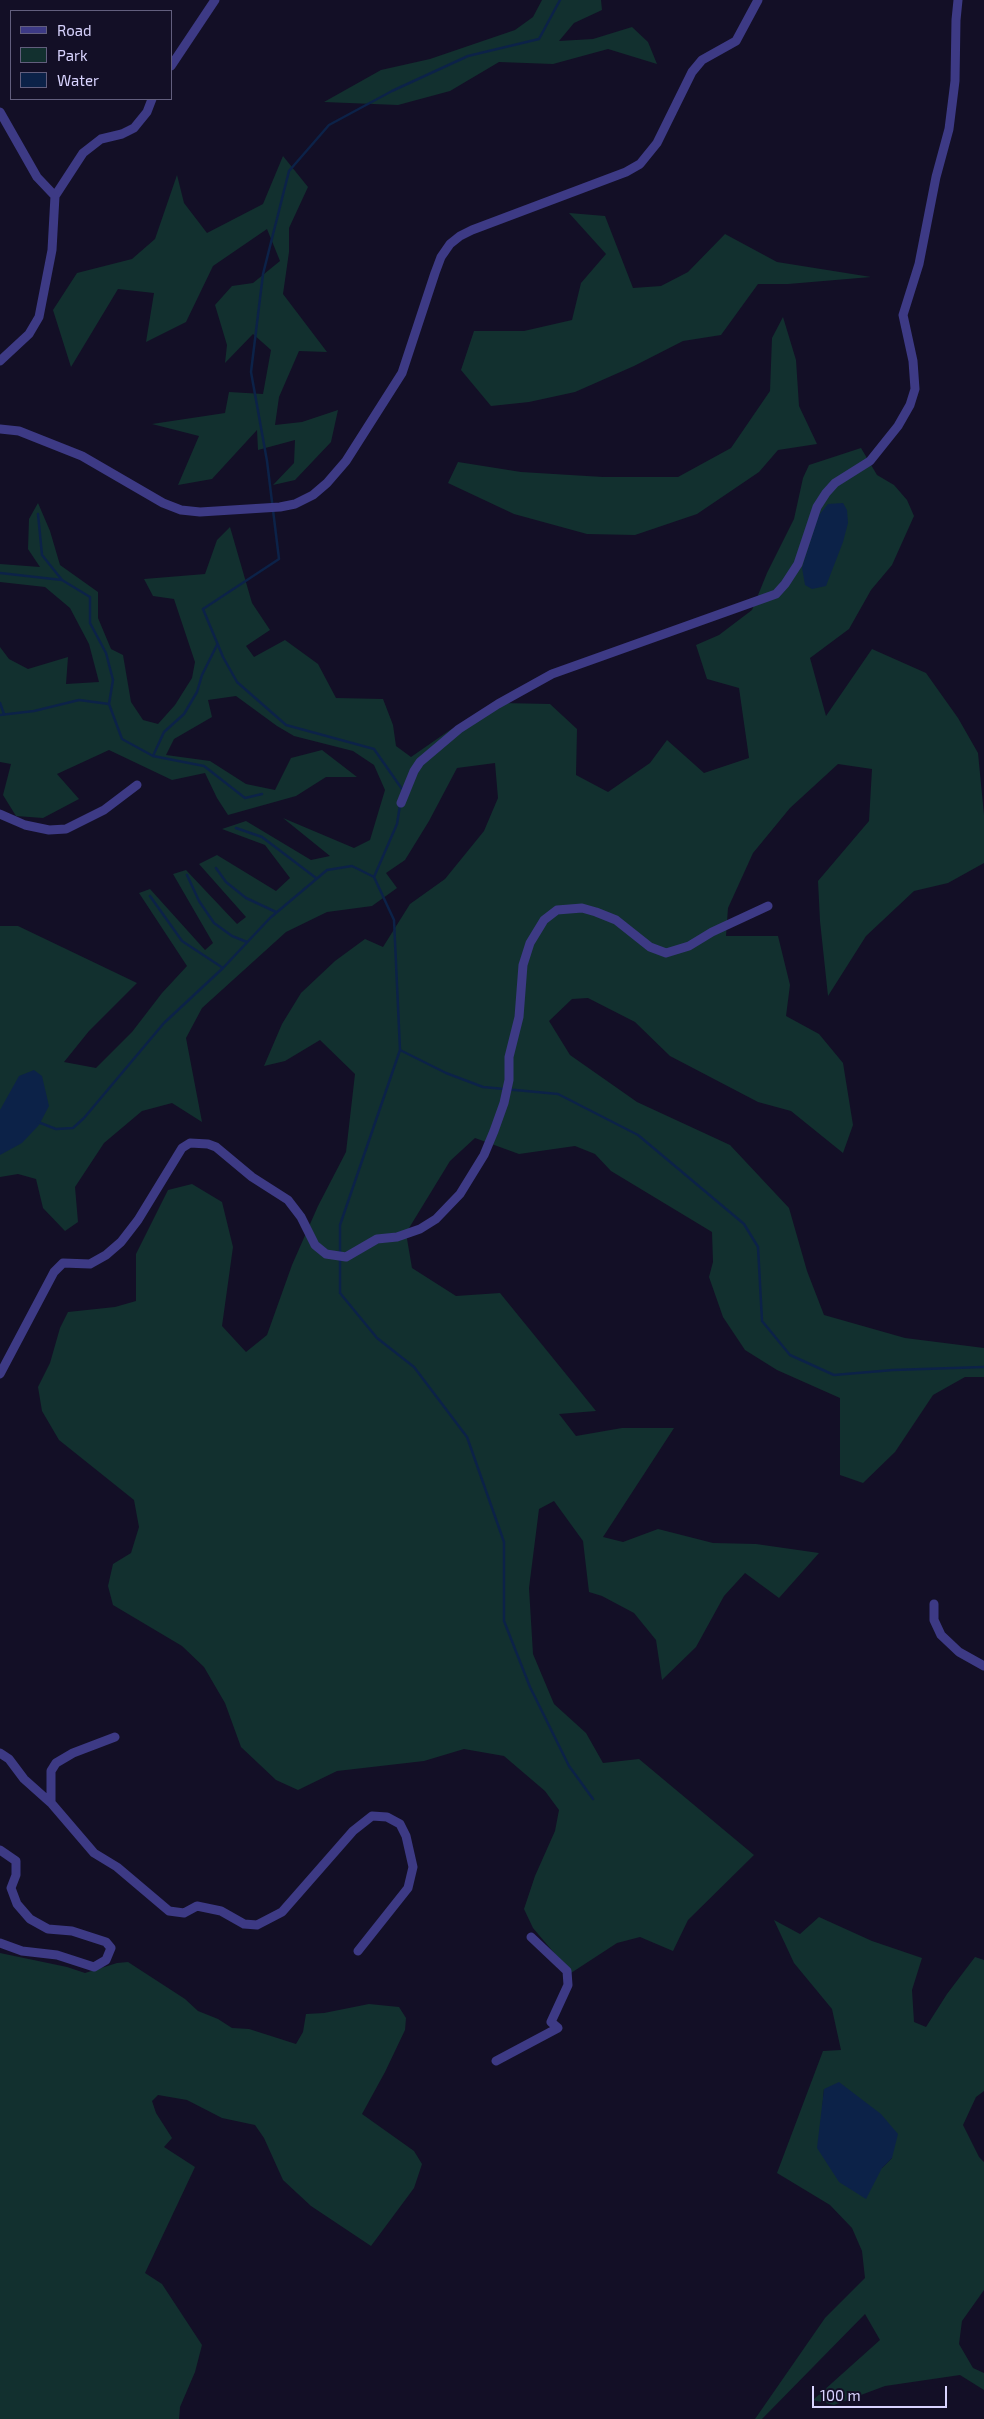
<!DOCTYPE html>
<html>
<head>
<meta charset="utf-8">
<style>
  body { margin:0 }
  #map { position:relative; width:984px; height:2419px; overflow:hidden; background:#130f26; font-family:"Exo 2",sans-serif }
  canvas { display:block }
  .legend { position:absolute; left:10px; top:10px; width:162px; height:90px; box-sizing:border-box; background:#130f26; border:1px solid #625e7d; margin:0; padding:6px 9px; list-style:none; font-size:15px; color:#d9d4ff }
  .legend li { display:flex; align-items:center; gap:10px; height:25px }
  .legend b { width:25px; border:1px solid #625e7d }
  .scale { position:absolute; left:812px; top:2386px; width:135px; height:22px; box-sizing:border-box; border:2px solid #d9d4ff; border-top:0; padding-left:6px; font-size:15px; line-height:18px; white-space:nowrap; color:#d9d4ff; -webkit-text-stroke:4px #130f26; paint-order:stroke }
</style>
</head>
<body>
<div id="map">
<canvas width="984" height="2419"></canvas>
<ul class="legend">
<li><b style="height:6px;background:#3d3a85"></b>Road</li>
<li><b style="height:14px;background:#12302f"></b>Park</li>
<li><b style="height:14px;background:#0c2248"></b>Water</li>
</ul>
<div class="scale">100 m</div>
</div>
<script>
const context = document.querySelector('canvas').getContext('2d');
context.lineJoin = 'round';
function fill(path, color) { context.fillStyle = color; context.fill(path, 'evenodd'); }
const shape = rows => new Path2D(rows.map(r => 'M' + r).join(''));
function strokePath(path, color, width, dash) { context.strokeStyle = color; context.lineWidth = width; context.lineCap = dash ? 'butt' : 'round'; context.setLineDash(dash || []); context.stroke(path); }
const green = shape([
  [542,0,601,0,602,10,574,23,559,41,593,39,632,27,648,42,657,64,608,49,553,64,499,62,450,91,398,105,324,102,381,70,430,59,515,30,533,17],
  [283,156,308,187,289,228,289,252,283,294,327,352,299,351,279,397,275,425,302,422,338,410,331,442,295,480,273,485,294,463,295,440,258,450,257,430,212,479,178,485,199,436,152,424,225,413,229,392,263,394,271,350,253,334,225,363,227,345,215,305,232,286,253,283,280,261,267,229,213,266,186,322,146,342,154,293,118,289,71,367,53,310,77,273,132,259,155,239,177,175,184,203,207,233,263,204],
  [569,213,605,216,633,288,661,286,688,272,725,234,777,262,871,277,788,284,758,284,721,335,683,341,634,366,575,392,529,402,491,406,461,370,474,331,524,331,572,320,581,283,606,254],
  [783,317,796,360,799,406,817,444,778,450,759,472,697,514,635,535,587,534,514,514,448,483,458,462,521,472,603,477,678,477,731,448,770,391,772,338],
  [861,448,877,475,894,485,907,500,914,516,892,565,871,590,849,629,810,658,826,716,872,649,926,673,958,718,978,753,984,815,984,863,948,883,914,891,866,936,828,996,820,921,818,881,869,821,872,769,838,764,790,808,753,853,728,908,726,936,778,936,790,985,786,1016,819,1034,843,1063,853,1125,843,1153,791,1111,758,1102,670,1056,635,1022,588,998,572,999,549,1021,570,1055,637,1102,730,1145,789,1208,807,1271,824,1315,905,1338,984,1348,984,1377,965,1377,933,1395,895,1452,863,1483,840,1475,840,1398,777,1370,745,1350,723,1317,709,1277,713,1262,712,1232,611,1171,595,1154,575,1146,519,1154,475,1138,450,1161,406,1233,412,1268,456,1296,500,1293,596,1411,559,1414,576,1436,622,1428,674,1428,603,1537,623,1542,658,1529,713,1543,756,1544,819,1553,779,1598,745,1573,724,1596,696,1647,662,1680,656,1640,634,1613,602,1596,589,1592,583,1541,554,1501,539,1509,529,1588,533,1654,554,1704,586,1733,603,1763,639,1759,754,1855,688,1920,673,1951,640,1937,617,1943,571,1973,533,1928,524,1909,535,1876,555,1831,559,1810,545,1791,504,1756,464,1749,424,1761,337,1771,298,1790,276,1780,241,1747,225,1703,204,1667,182,1646,113,1605,108,1586,113,1564,131,1553,139,1527,134,1500,59,1440,42,1411,38,1387,50,1363,60,1328,68,1312,115,1307,136,1301,136,1254,168,1190,192,1184,222,1202,233,1247,222,1326,246,1352,267,1335,292,1265,318,1206,346,1152,355,1074,320,1040,285,1061,264,1066,282,1024,301,993,335,961,365,939,383,947,410,904,445,879,484,831,498,798,495,763,457,768,429,821,405,860,386,873,397,888,372,906,327,912,286,932,202,1008,186,1038,202,1122,172,1103,142,1111,104,1143,75,1187,78,1222,65,1231,43,1208,36,1179,18,1174,0,1177,0,926,18,926,137,983,89,1031,64,1062,96,1068,132,1032,162,993,187,966,139,893,150,889,205,950,213,943,173,874,186,870,237,924,246,917,199,864,217,855,276,891,290,878,265,845,222,829,246,821,311,860,330,856,283,818,354,848,370,840,385,790,374,765,353,751,294,736,277,726,236,696,208,700,212,717,174,739,166,755,210,761,246,784,275,790,291,758,322,750,357,777,326,777,296,796,228,815,217,798,205,773,172,780,109,750,57,774,79,799,43,818,16,816,3,795,11,764,0,762,0,647,9,659,28,669,68,657,66,684,99,682,89,644,70,608,45,587,0,582,0,564,40,567,28,549,29,519,38,503,50,531,60,565,98,592,98,618,111,649,123,655,131,702,143,720,158,724,175,705,192,678,195,662,174,599,153,596,144,579,205,574,217,540,230,527,252,603,270,630,246,646,254,657,285,640,318,664,336,698,383,699,393,725,396,746,411,757,450,730,501,703,550,704,577,729,576,775,608,792,650,763,667,740,704,773,749,758,739,688,707,679,696,645,719,635,752,610,767,573,794,519,803,478,809,465],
  [819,1917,872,1941,922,1958,912,1990,914,2022,926,2027,947,1994,975,1957,984,1960,984,2091,976,2097,963,2125,979,2157,984,2162,984,2290,962,2321,959,2344,973,2368,984,2373,984,2390,960,2375,885,2386,834,2405,813,2400,880,2340,865,2314,762,2419,755,2419,825,2318,865,2278,862,2251,852,2228,830,2205,777,2173,823,2051,841,2050,832,2009,794,1963,774,1920,800,1934],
  [824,2089,892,2158,882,2168,822,2112],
  [0,1953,67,1967,85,1973,117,1963,128,1962,185,1999,198,2011,218,2019,232,2028,249,2029,296,2044,303,2032,306,2014,324,2013,369,2004,399,2007,406,2018,405,2030,385,2072,362,2114,414,2151,422,2164,414,2188,371,2246,311,2206,283,2180,264,2138,255,2125,222,2118,187,2100,158,2095,152,2101,156,2113,172,2138,164,2147,195,2167,145,2273,162,2284,202,2345,195,2372,180,2407,179,2419,0,2419]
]);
const water = shape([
  [843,503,847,510,848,523,843,542,826,586,812,589,805,585,802,568,819,515,828,504],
  [34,1070,42,1076,49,1106,39,1125,22,1143,0,1155,0,1110,19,1076],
  [839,2082,881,2114,898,2134,892,2158,882,2168,866,2199,839,2182,817,2148,824,2089]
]);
const stream = shape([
  [38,514,42,555,62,580,90,597,90,623,106,653,113,680,109,704,122,739,153,756,164,732,184,714,197,692,202,675,217,645],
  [0,573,62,580],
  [0,703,4,714],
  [0,715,34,711,79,700,109,704],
  [153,756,204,766,245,798,262,794],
  [402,789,374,749,286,725,237,682,223,657,203,609,279,559,267,461,251,372,263,274,289,171,329,125,392,91,468,56,539,39,560,0],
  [236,828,262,837,316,878],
  [216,868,226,882,246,898,276,912],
  [187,875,199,901,214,923,232,936,247,942],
  [374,877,394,920,400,1050,340,1225,340,1293,377,1338,414,1367,467,1437,504,1542,504,1621,530,1687,569,1766,593,1799],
  [150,896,182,941,223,968],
  [400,1050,446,1073,483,1087,558,1094,638,1135,744,1224,758,1247,762,1321,790,1355,834,1375,893,1370,984,1367],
  [38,1122,56,1129,73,1128,84,1118,164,1023,223,968,270,918,327,870,352,866,374,877,397,824,400,805]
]);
const minor = shape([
  [171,66,215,0],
  [0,112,37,177,55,196,52,250,39,317,29,334,0,361],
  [55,196,83,153,101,139,122,134,134,128,147,112,152,99],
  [0,429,19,431,82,456,163,503,181,510,200,512,280,507,295,504,313,495,327,483,346,461,402,373,435,273,441,257,450,244,460,236,472,230,626,172,640,164,657,143,692,72,702,60,736,41,758,0],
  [401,803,414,771,420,762,459,729,498,704,552,674,776,594,785,584,798,564,817,507,826,493,835,483,870,461,898,426,910,405,915,389,913,361,903,315,919,264,936,177,949,129,955,81,956,20,958,0],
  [0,814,25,825,49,830,66,829,104,810,137,785],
  [0,1374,54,1272,63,1263,90,1264,106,1255,121,1242,138,1220,182,1148,190,1143,208,1144,216,1147,252,1177,288,1200,301,1217,315,1245,326,1254,346,1257,377,1239,397,1237,420,1229,436,1219,460,1194,484,1155,494,1131,504,1103,509,1080,509,1057,519,1017,523,965,530,943,544,920,557,910,582,908,596,912,616,920,650,947,666,953,689,946,712,932,768,906],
  [934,1604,934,1620,941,1635,959,1652,984,1666],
  [0,1753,9,1759,24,1779,52,1804,94,1853,117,1867,169,1911,184,1913,197,1906,221,1911,244,1924,257,1925,282,1912,353,1831,372,1816,387,1817,400,1824,406,1836,413,1867,408,1888,358,1951],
  [51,1802,51,1771,56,1763,73,1753,115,1737],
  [0,1850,16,1861,16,1875,11,1888,17,1904,30,1919,48,1929,72,1931,106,1942,111,1948,106,1960,94,1967,57,1955,22,1951,0,1943],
  [496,2061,558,2028,551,2022,568,1985,567,1971,531,1937]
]);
fill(green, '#12302f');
fill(water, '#0c2248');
strokePath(stream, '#0c2248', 2.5);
strokePath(minor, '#3d3a85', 9);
</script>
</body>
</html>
